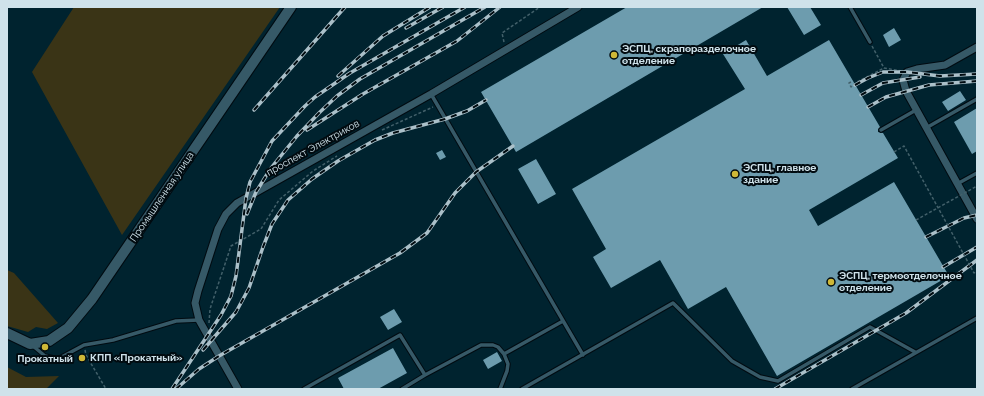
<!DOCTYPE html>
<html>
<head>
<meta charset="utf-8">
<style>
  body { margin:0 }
  #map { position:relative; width:984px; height:396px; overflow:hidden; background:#00232f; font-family:Raleway,sans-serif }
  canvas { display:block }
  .frame { position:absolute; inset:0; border:8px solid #cfe2ea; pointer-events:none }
</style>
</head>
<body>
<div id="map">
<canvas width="984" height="396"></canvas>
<div class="frame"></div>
</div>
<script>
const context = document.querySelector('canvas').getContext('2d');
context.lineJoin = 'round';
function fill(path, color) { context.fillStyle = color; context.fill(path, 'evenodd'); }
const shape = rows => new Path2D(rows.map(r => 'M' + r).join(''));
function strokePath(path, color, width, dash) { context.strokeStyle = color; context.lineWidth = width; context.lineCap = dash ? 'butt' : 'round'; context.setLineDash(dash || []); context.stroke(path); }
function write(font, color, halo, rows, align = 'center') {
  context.font = font + ' Raleway,sans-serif'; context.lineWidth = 4; context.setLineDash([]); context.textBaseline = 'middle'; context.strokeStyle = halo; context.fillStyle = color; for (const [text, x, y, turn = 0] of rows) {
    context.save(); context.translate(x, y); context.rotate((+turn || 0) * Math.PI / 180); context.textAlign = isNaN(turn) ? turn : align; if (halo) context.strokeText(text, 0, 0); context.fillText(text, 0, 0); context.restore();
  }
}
const green = shape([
  [74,7,280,7,122,235,32,72],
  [7,270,14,273,58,323,47,329,36,327,28,332,7,326],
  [7,367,26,377,59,376,46,389,7,389]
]);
const building = shape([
  [627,7,763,7,516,152,481,92],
  [787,7,810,7,821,25,804,35],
  [894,28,901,40,889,47,883,35],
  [746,40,767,76,829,40,880,127,878,130,878,132,883,133,898,158,809,210,818,226,894,182,949,276,777,376,726,287,688,309,660,260,611,288,593,257,606,249,572,189,745,89,723,54],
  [960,91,966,100,948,111,942,102],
  [977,108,977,151,972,154,954,122],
  [442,150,446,157,440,160,436,153],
  [536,159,556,194,538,204,518,169],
  [394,309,402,322,388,330,380,317],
  [393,348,407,373,378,389,344,389,338,378],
  [497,352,502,361,488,369,483,360]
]);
const path = shape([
  [504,42,502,33,540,7],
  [872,46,884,68,901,71],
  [851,82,849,83,851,87,857,82,884,68],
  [382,130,433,107],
  [977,151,977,152],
  [209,323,210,309,231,246,261,229,279,200,313,171,337,156],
  [85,350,86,355,106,389]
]);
const lane = shape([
  [850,7,870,42],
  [431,94,583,355],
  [926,128,977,99],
  [881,130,916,110],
  [957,184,977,173],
  [33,346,45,356,58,359,84,345,113,340,176,321,199,320],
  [504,354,563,321],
  [304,389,400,335,425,375,481,345,493,345,498,347,504,354,508,364,507,371,500,389],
  [402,389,425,375],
  [522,389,673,303,732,361,760,377,778,381,870,327,915,352],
  [852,389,977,318]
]);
const street = shape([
  [977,47,945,65,917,69,907,72,903,80,906,91,977,219],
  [238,389,199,320,195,303,198,291,218,229,226,214,237,203,431,94,578,7]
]);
const secondary = shape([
  [7,333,30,344,49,341,68,328,92,299,291,7]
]);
const rail = shape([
  [406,28,443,7],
  [338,76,383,36,430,7],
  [855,85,868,78,883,72,907,72,940,76,977,74],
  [861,95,883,83,920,77],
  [868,107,886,97,929,85,977,81],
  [254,110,345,7],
  [307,130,363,94,457,41,500,7],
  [247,214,256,192,271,168,297,136,320,112,337,96,360,79,485,7],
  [926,237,964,218,977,215],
  [943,267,977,247],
  [203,350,236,312,249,288,263,247,272,224,288,200,312,179,338,161,375,140,393,133,445,119,467,111,486,100],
  [172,389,221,315,231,296,236,276,246,198,250,182,272,141,305,106,315,97,350,73,465,7],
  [176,389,199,369,219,356,400,253,427,233,455,193,476,172,513,146],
  [775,389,906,313,977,260]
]);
const pathBridge = shape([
  [894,152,904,146,974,273,977,271],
  [916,220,977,186]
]);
const markers = [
  [614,55,4,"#cfb837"],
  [735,174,4,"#cfb837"],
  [831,282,4,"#cfb837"],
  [45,347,4,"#cfb837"],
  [82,358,4,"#cfb837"]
];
const poiNames = [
  ["ЭСПЦ, скрапоразделочное",622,49],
  ["отделение",622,61],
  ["ЭСПЦ, главное",743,168],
  ["здание",743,180],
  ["ЭСПЦ, термоотделочное",839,276],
  ["отделение",839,288],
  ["КПП «Прокатный»",90,358],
  ["Прокатный",45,359,"center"]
];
const streetNames = [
  ["проспект Электриков",313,148,-29],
  ["Промышленная улица",162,197,-56]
];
fill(green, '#3a3416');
fill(building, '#6d9cae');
strokePath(lane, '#000b11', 5.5);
strokePath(street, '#000b11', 9);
strokePath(secondary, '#000b11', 12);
strokePath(path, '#42606a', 1.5, [3, 2]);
strokePath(lane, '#365967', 3.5);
strokePath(street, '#365967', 7);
strokePath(secondary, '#365967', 10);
strokePath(rail, '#abc0c9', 3.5);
strokePath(rail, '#010b10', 2, [6]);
strokePath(pathBridge, '#42606a', 1.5, [3, 2]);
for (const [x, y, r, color] of markers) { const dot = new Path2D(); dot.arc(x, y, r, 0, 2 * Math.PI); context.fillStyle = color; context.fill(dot); strokePath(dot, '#010b10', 1.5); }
write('bold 10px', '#cfe2ea', '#010b10', poiNames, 'left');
write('10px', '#cfe2ea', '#010b10', streetNames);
</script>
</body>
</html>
